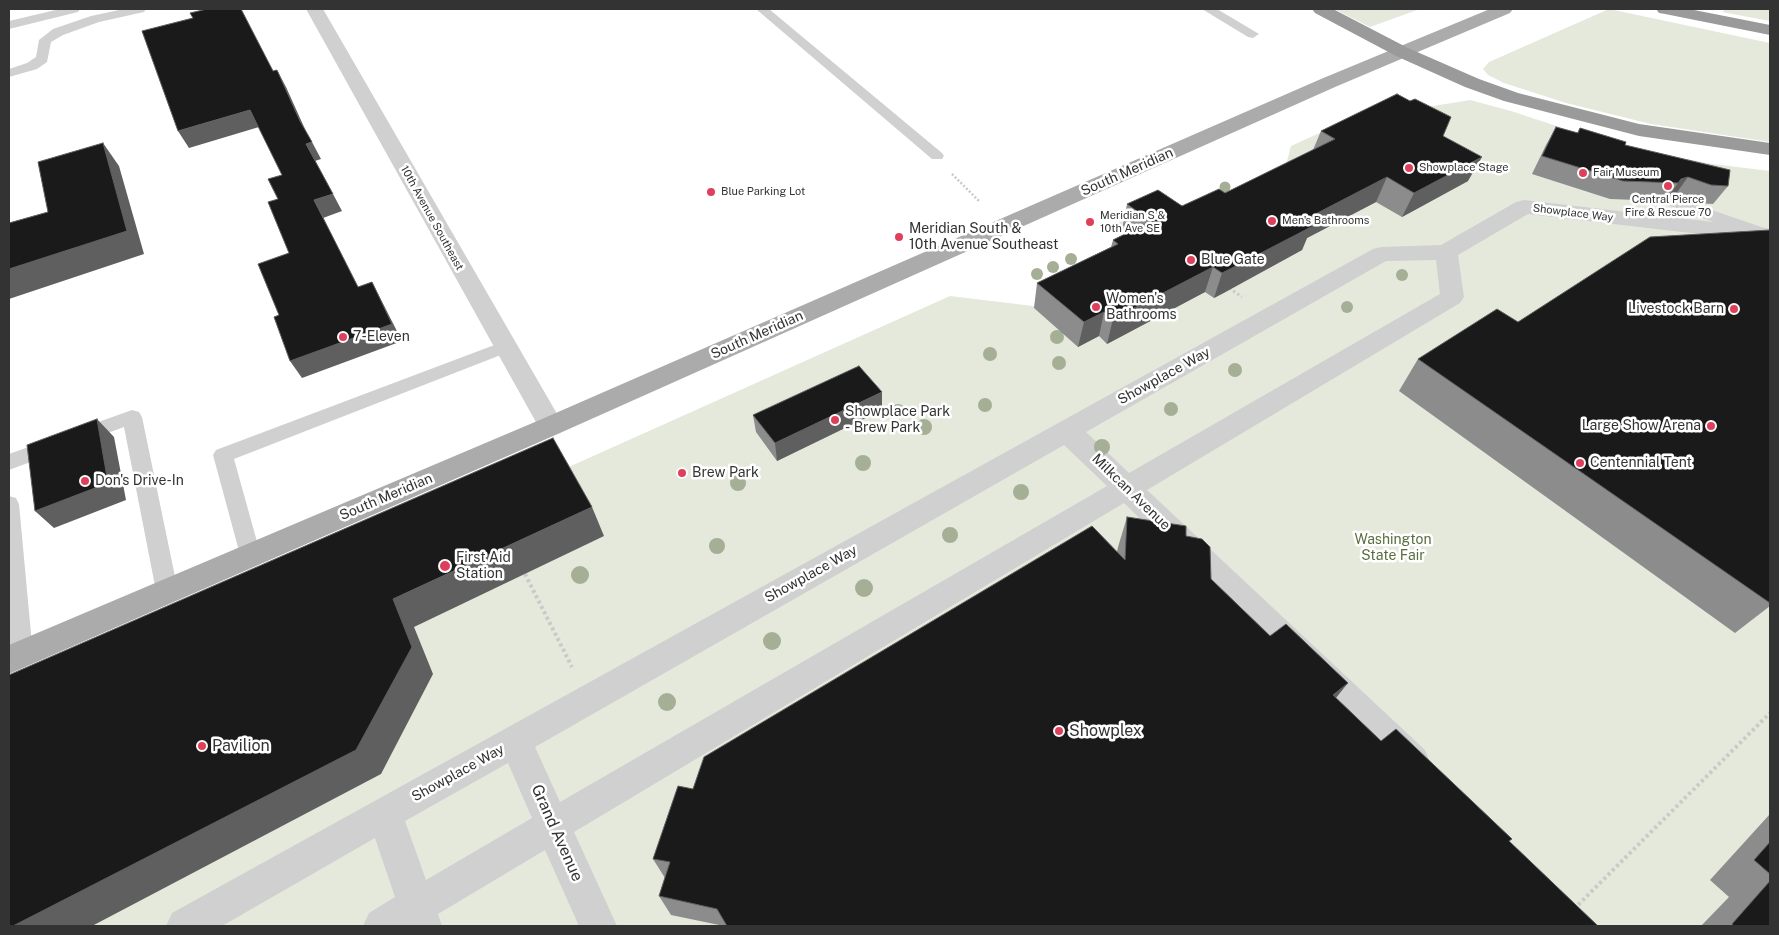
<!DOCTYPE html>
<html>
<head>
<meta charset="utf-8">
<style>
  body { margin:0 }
  #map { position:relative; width:1779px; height:935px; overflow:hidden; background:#fff; font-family:"Public Sans",sans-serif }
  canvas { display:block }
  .frame { position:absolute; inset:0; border:10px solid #333; pointer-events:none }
</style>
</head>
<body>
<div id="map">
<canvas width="1779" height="935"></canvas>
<div class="frame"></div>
</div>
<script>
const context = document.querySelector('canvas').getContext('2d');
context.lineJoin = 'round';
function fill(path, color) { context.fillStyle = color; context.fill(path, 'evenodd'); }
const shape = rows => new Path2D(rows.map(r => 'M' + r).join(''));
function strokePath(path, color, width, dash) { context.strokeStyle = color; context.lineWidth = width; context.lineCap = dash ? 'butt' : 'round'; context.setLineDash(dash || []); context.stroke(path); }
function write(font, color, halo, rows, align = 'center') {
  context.font = font + ' "Public Sans",sans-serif'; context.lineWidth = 5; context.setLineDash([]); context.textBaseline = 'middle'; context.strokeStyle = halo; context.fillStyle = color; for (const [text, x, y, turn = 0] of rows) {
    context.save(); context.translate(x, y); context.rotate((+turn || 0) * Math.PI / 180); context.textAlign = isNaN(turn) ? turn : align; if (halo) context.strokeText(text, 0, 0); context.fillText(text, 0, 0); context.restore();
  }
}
const green = shape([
  [1334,9,1420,9,1370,27],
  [1609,9,1770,43,1770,142,1651,124,1566,103,1504,83,1488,75,1483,69,1489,62],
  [1726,9,1770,9,1770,21,1722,12],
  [1470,100,1511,111,1617,146,1713,164,1770,171,1770,926,9,926,9,718,950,296,1033,306,1111,269,1143,246,1114,224,1147,209,1174,229,1281,184,1291,146,1348,120]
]);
const pathFar2 = shape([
  [952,174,980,202]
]);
const pathFar1 = shape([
  [1229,288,1242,297]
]);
const path = shape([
  [525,574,572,667],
  [1574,909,1770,713]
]);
const lane = shape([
  [60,9,80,9,78,12,9,29,9,21,60,9],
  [124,9,146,9,144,12,99,22,63,35,51,42,47,62,37,69,9,77,9,69,27,63,36,57,39,40,53,29,91,16,124,9],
  [756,9,769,9,942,153,944,156,942,159,932,159,756,9],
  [1202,9,1217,9,1259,34,1253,38,1248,37,1202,9],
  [1674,197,1770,230,1770,240,1759,239,1668,205,1666,202,1668,199,1674,197],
  [505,341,511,343,514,347,511,351,234,459,261,556,258,562,250,565,242,562,213,455,216,450,505,341],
  [132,410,139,412,142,417,178,591,175,598,167,600,159,598,156,591,124,427,9,470,9,454,132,410],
  [9,496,16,498,19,504,33,655,29,662,21,665,13,662,9,655,9,496]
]);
const street = shape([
  [306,9,323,9,560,419,564,426,560,433,551,436,542,433,306,9],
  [1524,200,1765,228,1770,229,1770,245,1759,241,1528,214,1458,255,1464,297,1460,303,1147,490,1425,750,1430,762,1425,774,1413,779,1401,774,1124,503,574,832,617,926,579,926,545,850,438,914,442,926,363,926,369,913,395,897,375,838,222,926,166,926,172,913,1373,249,1381,247,1441,245,1516,202,1524,200],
  [1436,260,1440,294,1129,473,1086,432,1386,261,1436,260],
  [1064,445,1107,486,560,802,535,747,1064,445],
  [508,763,532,818,426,880,405,821,508,763]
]);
const primary = shape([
  [1490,9,1513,9,1510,13,1335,87,560,433,9,674,9,645,542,419,1321,79,1490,9]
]);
const highway = shape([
  [1312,9,1333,9,1408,48,1479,79,1518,93,1639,124,1770,143,1770,155,1639,136,1504,101,1465,87,1396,56,1315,13,1312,9],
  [1656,9,1689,9,1770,25,1770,35,1665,14,1659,13,1656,9]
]);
const trees = [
  [1225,187,5.5],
  [1071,259,6],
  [1053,267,6],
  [1037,274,6],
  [1402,275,6],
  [1347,307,6],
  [1057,337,7],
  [990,354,7],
  [1059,363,7],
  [1235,370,7],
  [985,405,7],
  [1171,409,7],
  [898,411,7],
  [924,427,8],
  [1102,447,8],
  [863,463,8],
  [738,483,8],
  [1021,492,8],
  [950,535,8],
  [717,546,8],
  [580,575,9],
  [864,588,9],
  [772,641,9],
  [667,702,9]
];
const wall = shape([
  [1556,127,1577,133,1580,128,1728,186,1713,204,1697,203,1675,195,1668,197,1664,201,1610,199,1532,174,1546,145],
  [1321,131,1443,136,1468,181,1402,217,1376,202,1307,238,1302,250,1224,293,1214,298,1205,292,1107,344,1099,336,1078,347,1034,308,1037,283,1111,247,1113,240,1127,233,1122,229,1127,204,1182,206,1225,193,1313,150],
  [1770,230,1770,606,1735,633,1399,391,1418,359],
  [882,410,777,461,756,432,753,415],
  [1127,517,1186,536,1211,579,1381,741,1509,841,1598,926,724,926,671,915,659,896,665,878,653,859,693,789,1117,552,1118,547],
  [1770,814,1770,926,1701,926,1729,897,1710,880]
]);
const shadedWall = shape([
  [277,70,286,87,309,138,300,121],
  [250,110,259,127,189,148,178,131],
  [312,142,321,159,315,161,306,144],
  [103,143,119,166,144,254,9,299,9,269],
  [1482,157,1468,181,1402,217,1414,193],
  [1387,177,1376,202,1307,238,1302,250,1214,298,1222,273,1304,220],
  [1688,177,1675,195,1668,197,1681,179],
  [333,194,342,211,323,218,367,304,314,200],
  [1213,267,1205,292,1107,344,1113,319],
  [372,282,402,341,302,378,290,361],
  [1104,312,1099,336,1078,347,1084,322],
  [882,392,882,410,777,461,775,443],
  [97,419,114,437,126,500,54,528,35,511],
  [592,507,604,536,414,627,433,674,381,774,92,926,13,926,393,599],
  [1348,683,1327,709,1333,695]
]);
const building = shape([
  [203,10,203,9,241,9,273,71,277,70,300,121,312,142,306,144,333,194,314,200,358,287,372,282,392,324,290,361,274,317,279,315,258,264,289,253,268,202,278,199,268,179,282,175,250,110,178,131,142,31,193,18,190,13,203,10],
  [1397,94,1410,101,1415,99,1451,117,1443,136,1482,157,1414,193,1387,177,1304,220,1313,226,1232,268,1222,273,1213,267,1113,319,1104,312,1084,322,1037,283,1118,244,1113,240,1151,221,1127,204,1158,190,1182,206,1219,189,1225,193,1335,139,1321,131,1397,94],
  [1556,127,1578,133,1580,128,1626,142,1625,145,1730,170,1728,186,1711,185,1688,177,1681,179,1678,183,1623,181,1542,156,1556,127],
  [103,143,127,231,9,269,9,223,48,212,38,162,103,143],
  [1770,230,1770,603,1418,359,1497,309,1518,322,1650,237,1770,230],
  [859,366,882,392,775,443,753,415,859,366],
  [97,419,108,483,35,511,27,445,97,419],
  [553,438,592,507,393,599,412,647,356,750,13,926,9,926,9,675,553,438],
  [1127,517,1186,526,1186,536,1202,539,1210,547,1211,579,1270,636,1286,624,1348,683,1333,695,1381,741,1396,729,1512,839,1509,841,1598,926,727,926,717,909,659,896,670,862,653,859,678,786,693,789,704,757,1092,526,1125,560,1127,517],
  [1770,842,1770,874,1754,860,1770,842],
  [1770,881,1770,926,1734,926,1732,924,1770,881]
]);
const markers = [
  [1409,168,5,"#de405c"],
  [1583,173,5,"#de405c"],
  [1668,186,5,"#de405c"],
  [711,192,5,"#de405c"],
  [1272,221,5,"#de405c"],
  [1090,222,5,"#de405c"],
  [899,237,5,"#de405c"],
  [1191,260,5,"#de405c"],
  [1096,307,5,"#de405c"],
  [1734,309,5,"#de405c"],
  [343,337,5,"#de405c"],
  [835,420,5,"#de405c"],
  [1711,426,5,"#de405c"],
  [1580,463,5,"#de405c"],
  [682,473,5,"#de405c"],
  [85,481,5,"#de405c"],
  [445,566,6,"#de405c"],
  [1059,731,5,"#de405c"],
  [202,746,5,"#de405c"]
];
const farPoinames = [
  ["Showplace Stage",1419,168],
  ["Fair Museum",1593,173],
  ["Blue Parking Lot",721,192],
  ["Central Pierce",1668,200,"center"],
  ["Fire & Rescue 70",1668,213,"center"],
  ["Meridian S &",1100,216],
  ["10th Ave SE",1100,229],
  ["Men's Bathrooms",1282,221]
];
const farStreetnames = [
  ["Showplace Way",1573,213,7],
  ["10th Avenue Southeast",432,218,61]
];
const streetNames = [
  ["South Meridian",1127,172,-24],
  ["South Meridian",757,335,-24],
  ["Showplace Way",1164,376,-29],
  ["Milkcan Avenue",1131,492,44],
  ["South Meridian",386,497,-23],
  ["Showplace Way",811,574,-29],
  ["Showplace Way",458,773,-29]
];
const poiNames = [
  ["Meridian South &",909,229],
  ["10th Avenue Southeast",909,245],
  ["Blue Gate",1201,260],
  ["Women's",1106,299],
  ["Bathrooms",1106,315],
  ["Livestock Barn",1724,309,"right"],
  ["7-Eleven",353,337],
  ["Showplace Park",845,412],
  ["- Brew Park",845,428],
  ["Large Show Arena",1701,426,"right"],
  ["Centennial Tent",1590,463],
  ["Brew Park",692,473],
  ["Don's Drive-In",95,481],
  ["First Aid",456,558],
  ["Station",456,574]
];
const parkNames = [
  ["Washington",1393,540],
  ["State Fair",1393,556]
];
const nearPoinames = [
  ["Showplex",1069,731],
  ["Pavilion",212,746]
];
const nearStreetnames = [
  ["Grand Avenue",557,833,66]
];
fill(green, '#e4e9dc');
strokePath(pathFar2, '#cacaca', 2.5, [2, 2]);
strokePath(pathFar1, '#cacaca', 3, [2.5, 2.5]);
strokePath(path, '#cacaca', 4, [3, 3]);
fill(lane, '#d0d0d0');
fill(street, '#d0d0d0');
fill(primary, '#ababab');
fill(highway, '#9a9a9a');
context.fillStyle = '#a4af96';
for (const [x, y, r] of trees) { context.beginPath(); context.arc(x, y, r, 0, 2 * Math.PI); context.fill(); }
fill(wall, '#8c8c8c');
fill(shadedWall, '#5f5f5f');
fill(building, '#1a1a1a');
strokePath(building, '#5f5f5f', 1);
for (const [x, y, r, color] of markers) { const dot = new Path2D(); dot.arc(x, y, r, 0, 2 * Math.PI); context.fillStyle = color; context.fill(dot); strokePath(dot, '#fff', 2); }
write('11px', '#333', '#fff', farPoinames, 'left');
write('11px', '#333', '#fff', farStreetnames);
write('14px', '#333', '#fff', streetNames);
write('14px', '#333', '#fff', poiNames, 'left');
write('14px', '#5a6e41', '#fff', parkNames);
write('16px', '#333', '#fff', nearPoinames, 'left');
write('16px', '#333', '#fff', nearStreetnames);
</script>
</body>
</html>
